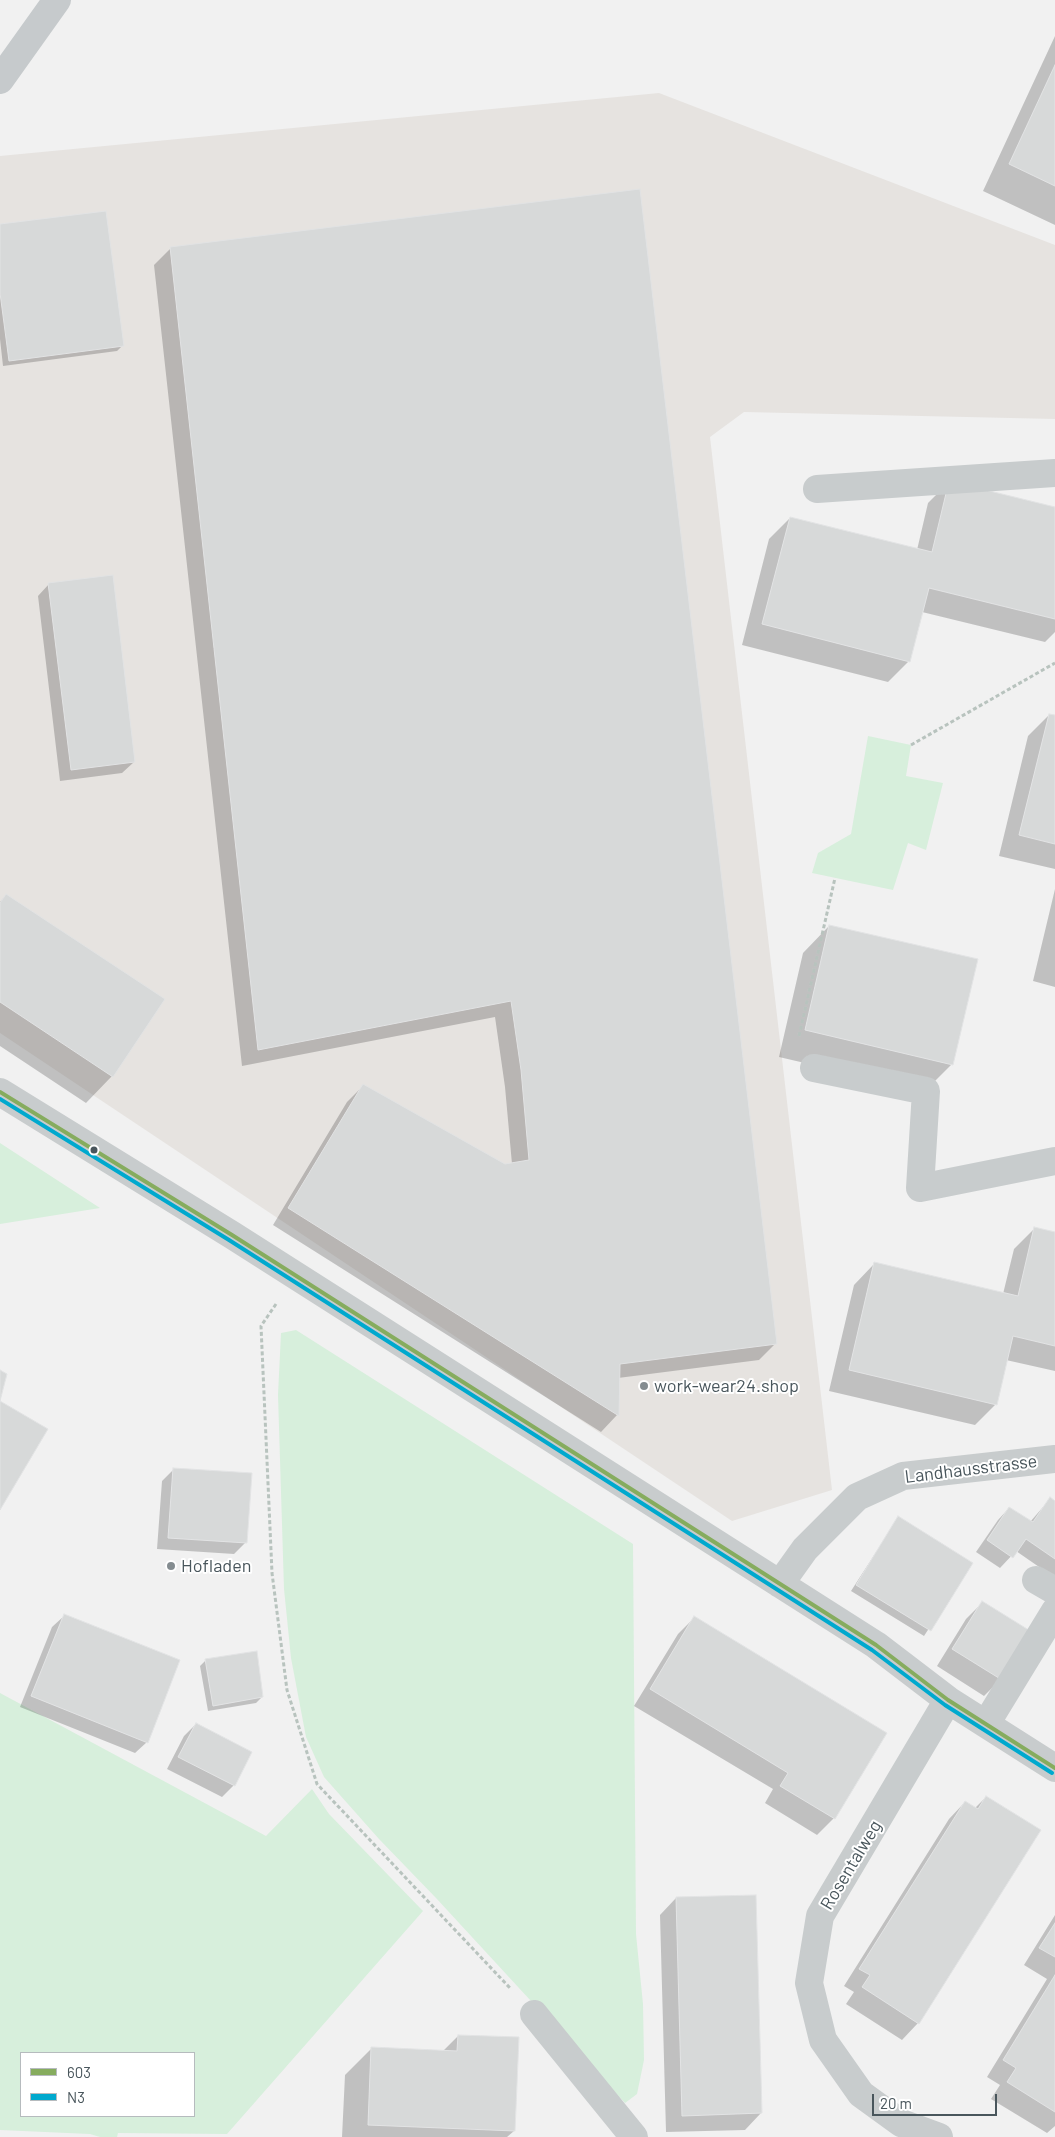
<!DOCTYPE html>
<html>
<head>
<meta charset="utf-8">
<style>
  body { margin:0 }
  #map { position:relative; width:1055px; height:2137px; overflow:hidden; background:#f1f1f1; font-family:Barlow,sans-serif }
  canvas { display:block }
  .legend { position:absolute; left:20px; top:2052px; width:175px; height:65px; box-sizing:border-box; background:#fff; border:1px solid #b6bbbe; margin:0; padding:6px 9px; list-style:none; font-size:15px; color:#49565c }
  .legend li { display:flex; align-items:center; gap:10px; height:25px }
  .legend b { width:25px; border:1px solid #b6bbbe }
  .scale { position:absolute; left:872px; top:2094px; width:125px; height:22px; box-sizing:border-box; border:2px solid #49565c; border-top:0; padding-left:6px; font-size:15px; line-height:18px; white-space:nowrap; color:#49565c; -webkit-text-stroke:4px #fff; paint-order:stroke }
</style>
</head>
<body>
<div id="map">
<canvas width="1055" height="2137"></canvas>
<ul class="legend">
<li><b style="height:6px;background:#86ac5e"></b>603</li>
<li><b style="height:6px;background:#00a9ce"></b>N3</li>
</ul>
<div class="scale">20 m</div>
</div>
<script>
const context = document.querySelector('canvas').getContext('2d');
context.lineJoin = 'round';
function fill(path, color) { context.fillStyle = color; context.fill(path, 'evenodd'); }
const shape = rows => new Path2D(rows.map(r => 'M' + r).join(''));
function strokePath(path, color, width, dash) { context.strokeStyle = color; context.lineWidth = width; context.lineCap = dash ? 'butt' : 'round'; context.setLineDash(dash || []); context.stroke(path); }
function write(font, color, halo, rows, align = 'center') {
  context.font = font + ' Barlow,sans-serif'; context.lineWidth = 4; context.setLineDash([]); context.textBaseline = 'middle'; context.strokeStyle = halo; context.fillStyle = color; for (const [text, x, y, turn = 0] of rows) {
    context.save(); context.translate(x, y); context.rotate((+turn || 0) * Math.PI / 180); context.textAlign = isNaN(turn) ? turn : align; if (halo) context.strokeText(text, 0, 0); context.fillText(text, 0, 0); context.restore();
  }
}
const commercial = shape([
  [659,93,1055,245,1055,419,744,412,710,437,832,1490,732,1521,0,1033,0,156]
]);
const green = shape([
  [868,736,911,745,906,776,943,783,926,850,908,843,893,890,812,873,818,853,851,834],
  [0,1143,100,1208,0,1224],
  [296,1330,633,1544,636,1934,643,2004,644,2060,637,2094,625,2103,436,1898,379,1839,324,1777,306,1737,291,1658,284,1589,278,1395,281,1333],
  [0,1693,266,1836,312,1789,329,1814,423,1911,227,2134,118,2133,117,2137,100,2137,90,2134,0,2130],
  [21,2053,194,2053,194,2116,21,2116]
]);
const shadow = shape([
  [1055,36,1055,225,983,191],
  [0,226,122,346,117,351,3,366,0,339],
  [170,249,776,1343,759,1360,618,1378,617,1415,601,1432,273,1225,347,1102,363,1086,505,1165,512,1164,505,1087,495,1017,242,1066,154,265],
  [949,482,1055,508,1055,632,1045,642,922,612,909,661,888,682,742,645,769,539,790,518,917,550,928,503],
  [49,584,134,762,122,773,60,781,38,596],
  [1049,715,1055,716,1055,869,999,856,1028,736],
  [1055,889,1055,987,1033,981],
  [6,895,112,1076,86,1103,0,1046,0,902],
  [829,926,952,1064,925,1091,779,1057,803,953],
  [1035,1228,1055,1233,1055,1371,1006,1360,996,1404,975,1425,829,1391,854,1285,874,1264,1003,1294,1014,1249],
  [173,1470,246,1542,234,1554,157,1549,162,1481],
  [1050,1499,1055,1502,1055,1578,1016,1551,1000,1568,976,1552,998,1520,1009,1508,1030,1522],
  [898,1518,971,1564,924,1636,851,1591],
  [982,1603,1001,1679,984,1696,937,1666,966,1619],
  [64,1616,147,1742,135,1753,20,1707,52,1627],
  [695,1617,834,1818,817,1835,765,1803,773,1789,634,1706,678,1634],
  [206,1660,262,1697,256,1703,208,1711,200,1666],
  [196,1724,251,1752,234,1785,222,1797,167,1769,184,1736],
  [986,1797,918,2023,902,2040,846,2004,854,1992,844,1986,949,1819,965,1802,975,1808],
  [676,1898,761,2113,745,2130,666,2132,660,1915],
  [1055,1915,1055,2126,1047,2133,991,2099,1000,2085,987,2077,1047,1979,1024,1965],
  [458,2036,514,2131,507,2137,342,2137,345,2075,372,2048,443,2051]
]);
const building = shape([
  [1055,65,1055,186,1009,164,1055,65],
  [640,189,777,1344,620,1364,619,1416,288,1208,363,1084,505,1164,529,1160,521,1070,511,1001,258,1050,170,247,640,189],
  [106,211,124,346,9,361,0,293,0,224,106,211],
  [949,481,1055,507,1055,619,929,588,910,662,762,624,790,517,932,552,949,481],
  [113,575,135,762,71,770,48,583,113,575],
  [1049,714,1055,715,1055,844,1019,835,1049,714],
  [6,894,165,999,113,1077,0,1002,0,903,6,894],
  [829,925,978,959,953,1065,805,1030,829,925],
  [1034,1227,1055,1232,1055,1346,1013,1336,997,1405,849,1370,874,1262,1018,1296,1034,1227],
  [0,1370,7,1374,0,1401,0,1370],
  [0,1401,48,1429,0,1510,0,1401],
  [173,1468,252,1473,247,1543,168,1538,173,1468],
  [1050,1497,1055,1501,1055,1559,1026,1539,1013,1558,987,1540,1009,1507,1033,1522,1050,1497],
  [898,1516,973,1563,931,1631,856,1585,898,1516],
  [982,1601,1032,1632,1002,1680,952,1649,982,1601],
  [64,1614,180,1660,148,1743,31,1696,64,1614],
  [694,1616,887,1733,835,1819,780,1786,788,1773,650,1689,694,1616],
  [257,1651,263,1697,213,1706,205,1659,257,1651],
  [196,1723,252,1752,235,1786,178,1757,196,1723],
  [986,1796,1041,1830,919,2024,862,1987,870,1975,859,1969,965,1801,978,1809,986,1796],
  [756,1895,762,2113,682,2116,676,1897,756,1895],
  [1055,1923,1055,1957,1039,1948,1055,1923],
  [1055,1975,1055,2112,1007,2082,1016,2068,1003,2060,1055,1975],
  [458,2035,519,2037,515,2131,368,2125,371,2047,457,2051,458,2035]
]);
const path = shape([
  [911,745,1055,663],
  [799,1036,835,878],
  [276,1304,261,1326,272,1573,287,1690,317,1784,510,1988]
]);
const minor = shape([
  [817,489,1055,473],
  [814,1068,926,1091,920,1188,1055,1161],
  [0,1092,232,1235,876,1645,948,1700,1055,1768],
  [1036,1580,1055,1591],
  [780,1584,805,1549,857,1497,903,1476,1055,1459],
  [986,1724,1055,1611],
  [534,2014,634,2137],
  [939,2137,901,2123,861,2094,823,2040,809,1983,820,1916,948,1700]
]);
const major = shape([
  [0,80,57,0]
]);
const bus1 = shape([
  [0,1092,232,1235,876,1645,948,1700,1055,1768]
]);
const bus2 = shape([
  [0,1099,229,1240,872,1650,945,1705,1052,1773]
]);
const markers = [
  [94,1150,4.5,"#49565c"],
  [644,1386,5,"#848c90"],
  [171,1566,5,"#848c90"]
];
const poiNames = [
  ["work-wear24.shop",654,1386],
  ["Hofladen",181,1566]
];
const streetNames = [
  ["Landhausstrasse",971,1469,-7],
  ["Rosentalweg",851,1865,-59]
];
fill(commercial, '#e6e3e0');
fill(green, '#d7efdc');
fill(shadow, '#0003');
fill(building, '#d7d9d9');
strokePath(building, '#e2e3e4', 1);
strokePath(path, '#b8c3be', 3, [4, 2.5]);
strokePath(minor, '#c8cccd', 28);
strokePath(major, '#c6cacc', 28);
strokePath(bus1, '#86ac5e', 4);
strokePath(bus2, '#00a9ce', 4);
for (const [x, y, r, color] of markers) { const dot = new Path2D(); dot.arc(x, y, r, 0, 2 * Math.PI); context.fillStyle = color; context.fill(dot); strokePath(dot, '#fff', 2); }
write('18px', '#49565c', '#fff', poiNames, 'left');
write('18px', '#49565c', '#fff', streetNames);
</script>
</body>
</html>
